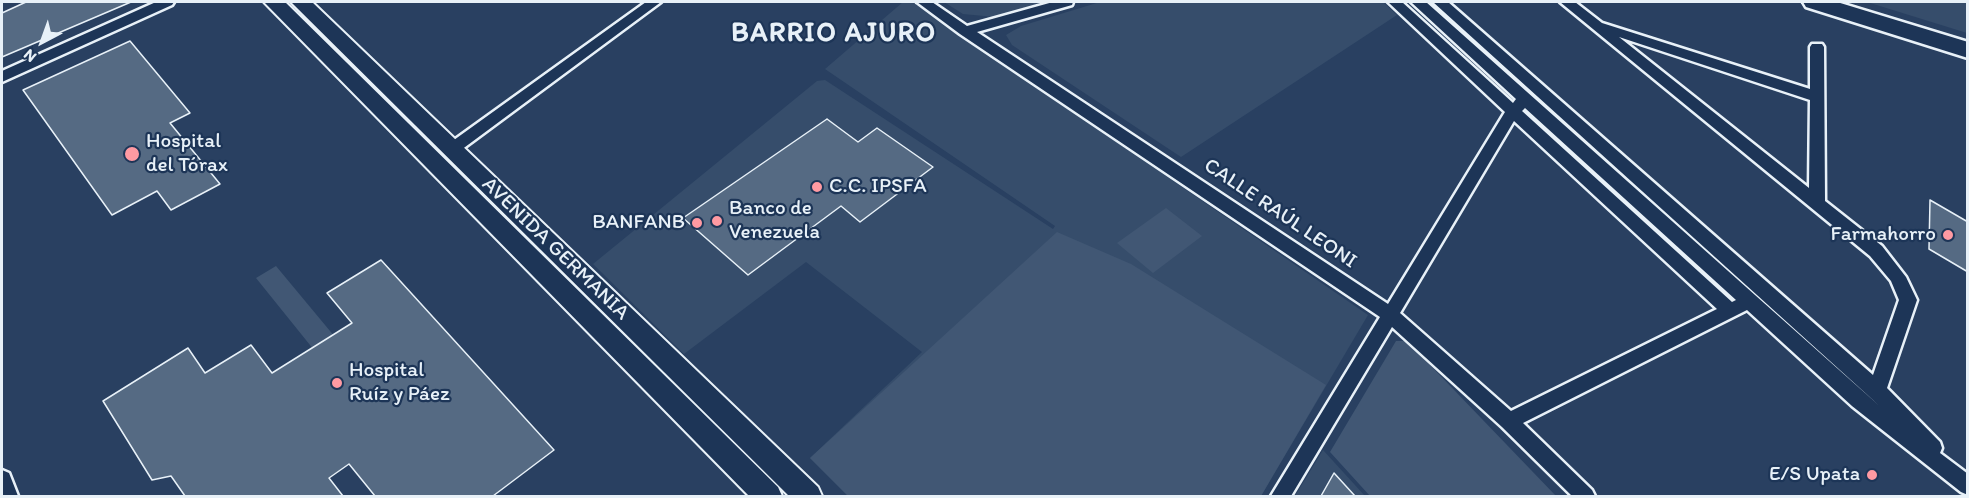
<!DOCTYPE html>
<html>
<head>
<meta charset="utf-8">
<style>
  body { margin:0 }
  #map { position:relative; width:1969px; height:498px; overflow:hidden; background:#294061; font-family:Itim,sans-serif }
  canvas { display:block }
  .frame { position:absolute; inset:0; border:3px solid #e8f1f8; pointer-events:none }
  .north { position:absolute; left:12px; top:12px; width:60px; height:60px; -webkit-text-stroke:4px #1d3557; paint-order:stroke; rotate:221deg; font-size:16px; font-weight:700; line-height:24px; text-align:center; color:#e8f1f8 }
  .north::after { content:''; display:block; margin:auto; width:21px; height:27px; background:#e8f1f8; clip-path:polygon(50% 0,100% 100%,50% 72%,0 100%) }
</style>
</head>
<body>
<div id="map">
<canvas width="1969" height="498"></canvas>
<div class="frame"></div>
<div class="north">N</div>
</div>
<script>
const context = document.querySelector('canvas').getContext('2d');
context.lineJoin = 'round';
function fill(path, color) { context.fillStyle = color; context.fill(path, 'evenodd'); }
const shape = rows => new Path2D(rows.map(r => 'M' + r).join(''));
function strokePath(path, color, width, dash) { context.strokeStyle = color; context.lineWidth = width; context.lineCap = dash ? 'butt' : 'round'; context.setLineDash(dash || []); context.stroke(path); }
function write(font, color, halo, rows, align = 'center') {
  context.font = font + ' Itim,sans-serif'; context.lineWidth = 4.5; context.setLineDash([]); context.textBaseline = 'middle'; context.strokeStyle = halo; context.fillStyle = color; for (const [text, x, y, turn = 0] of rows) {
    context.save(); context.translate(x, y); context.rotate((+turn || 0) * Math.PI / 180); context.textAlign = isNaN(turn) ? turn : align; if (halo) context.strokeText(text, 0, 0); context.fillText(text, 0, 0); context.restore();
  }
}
const built = shape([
  [903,2,913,2,1368,315,1261,496,848,496,810,458,922,352,806,262,684,354,593,264,817,81,825,80,1053,229,1055,226,825,69],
  [944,2,1044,2,995,17,963,14],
  [1100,2,1383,2,1397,15,1181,157,1012,45,1006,35,1021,26],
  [1867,2,1967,2,1967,33],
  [1323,450,1365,496,1295,496]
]);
const green = shape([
  [1166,208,1202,236,1153,273,1117,243],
  [1057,232,1131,264,1326,385,1261,496,848,496,810,458],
  [276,266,335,337,314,350,256,278],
  [1396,341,1407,341,1556,496,1370,496,1330,452]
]);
const building = shape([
  [26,2,131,2,2,57,2,13,26,2],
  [130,41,190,113,170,123,220,184,171,210,157,191,112,215,23,90,130,41],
  [827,119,858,142,877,128,933,167,860,222,841,206,748,275,683,218,827,119],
  [1930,200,1968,222,1968,272,1929,249,1930,200],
  [381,260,554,450,493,496,375,496,349,464,329,478,343,496,185,496,171,476,152,480,103,401,188,348,205,373,251,345,272,373,352,323,327,293,381,260],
  [1334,473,1355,496,1321,496,1334,473]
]);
const street = shape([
  [156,2,174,2,172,5,2,82,2,71,156,2],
  [646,2,661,2,457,153,447,153,444,149,447,145,646,2],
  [917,2,932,2,967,26,1053,2,1073,2,1072,5,977,32,1388,304,1505,112,1388,2,1402,2,1513,103,1516,99,1411,2,1426,2,1883,409,1433,2,1448,2,1873,375,1899,300,1891,281,1870,256,1560,2,1575,2,1602,23,1810,89,1810,47,1812,44,1822,44,1824,47,1825,201,1882,246,1906,277,1917,300,1887,388,1940,442,1942,448,1940,453,1968,474,1968,495,1961,492,1852,406,1747,310,1523,423,1592,490,1595,496,1572,496,1502,427,1392,327,1291,496,1271,496,1380,317,960,34,917,2],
  [1619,37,1810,100,1809,188,1619,37],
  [1525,108,1736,300,1732,302,1522,111,1525,108],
  [1514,121,1717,309,1511,411,1400,313,1514,121],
  [2,470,9,473,18,496,2,496,2,470]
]);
const secondary = shape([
  [264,2,285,2,778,487,782,496,749,496,264,2],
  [291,2,312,2,818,487,822,496,789,496,291,2]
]);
const primary = shape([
  [1803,2,1837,2,1968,42,1968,58,1806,7,1803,2]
]);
const markers = [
  [132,154,8,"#ff9aa2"],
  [817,187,6,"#ff9aa2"],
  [717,221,6,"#ff9aa2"],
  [697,223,6,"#ff9aa2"],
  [1948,235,6,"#ff9aa2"],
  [337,383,6,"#ff9aa2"],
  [1872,475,6,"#ff9aa2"]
];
const poiNames = [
  ["Hospital",146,142],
  ["del Tórax",146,166],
  ["C.C. IPSFA",829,187],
  ["Banco de",729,209],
  ["Venezuela",729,233],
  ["BANFANB",685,223,"right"],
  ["Farmahorro",1936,235,"right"],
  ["Hospital",349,371],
  ["Ruíz y Páez",349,395],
  ["E/S Upata",1860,475,"right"]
];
const streetNames = [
  ["CALLE RAÚL LEONI",1280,214,34],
  ["AVENIDA GERMANIA",555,249,44]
];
const districtNames = [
  ["BARRIO AJURO",834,34]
];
fill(built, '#364d6b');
fill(green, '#415774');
fill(building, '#556a83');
strokePath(building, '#e8f1f8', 1.5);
strokePath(street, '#e8f1f8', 5);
strokePath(secondary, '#e8f1f8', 4);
strokePath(primary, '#e8f1f8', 5);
fill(street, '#1d3557');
fill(secondary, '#1d3557');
fill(primary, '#1d3557');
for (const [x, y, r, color] of markers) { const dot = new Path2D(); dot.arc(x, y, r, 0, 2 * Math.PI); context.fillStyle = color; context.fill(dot); strokePath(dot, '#1d3557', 2); }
write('21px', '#e8f1f8', '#1d3557', poiNames, 'left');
write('21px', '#e8f1f8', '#1d3557', streetNames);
context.letterSpacing = '1.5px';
write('bold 27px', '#e8f1f8', '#1d3557', districtNames);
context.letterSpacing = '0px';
</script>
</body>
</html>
